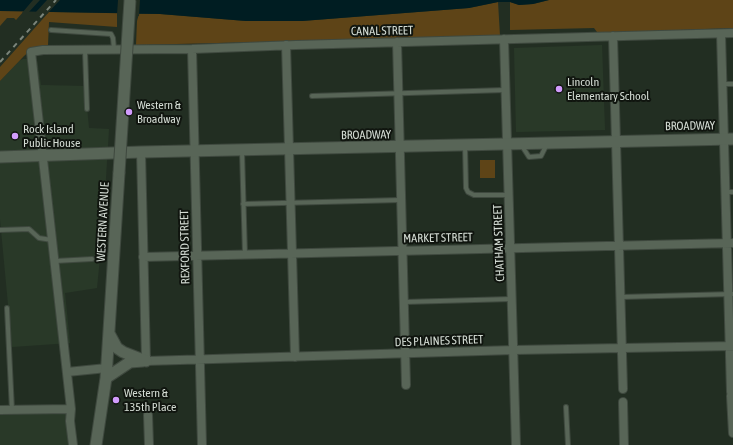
<!DOCTYPE html>
<html>
<head>
<meta charset="utf-8">
<style>
  body { margin:0 }
  canvas { display:block; background:#222e22 }
</style>
</head>
<body>
<canvas width="733" height="445"></canvas>
<script>
const context = document.querySelector('canvas').getContext('2d');
context.lineJoin = 'round';
function fill(path, color) { context.fillStyle = color; context.fill(path, 'evenodd'); }
const shape = rows => new Path2D(rows.map(r => 'M' + r).join(''));
function strokePath(path, color, width, dash) { context.strokeStyle = color; context.lineWidth = width; context.lineCap = dash ? 'butt' : 'round'; context.setLineDash(dash || []); context.stroke(path); }
function write(font, color, halo, rows, align = 'center') {
  context.font = font + ' "Asap Condensed",sans-serif'; context.lineWidth = 4; context.setLineDash([]); context.textBaseline = 'middle'; context.strokeStyle = halo; context.fillStyle = color; for (const [text, x, y, turn = 0] of rows) {
    context.save(); context.translate(x, y); context.rotate((+turn || 0) * Math.PI / 180); context.textAlign = isNaN(turn) ? turn : align; if (halo) context.strokeText(text, 0, 0); context.fillText(text, 0, 0); context.restore();
  }
}
const built = shape([
  [602,45,605,130,516,132,514,48],
  [23,59,37,59,41,85,85,86,89,128,109,129,103,226,97,288,65,293,70,343,12,347,0,219,0,81,19,61],
  [66,413,69,445,0,445,0,414]
]);
const green = shape([
  [549,0,733,0,733,28,599,33,597,32,594,28,510,30,510,2,519,5,533,4],
  [498,2,500,36,136,45,137,21,139,14,160,14,246,21,302,21,469,8],
  [0,11,24,11,16,20,14,18,7,18,0,26],
  [49,12,117,13,117,27,49,22,48,45,46,47,32,49,24,56,0,81,0,67],
  [480,160,495,160,495,178,480,178]
]);
const water = shape([
  [0,0,549,0,533,4,519,5,510,2,498,2,469,8,302,21,246,21,160,14,0,11]
]);
const pier = shape([
  [33,0,40,0,28,13,22,13],
  [47,0,60,0,47,14,35,13],
  [118,0,140,0,139,16,117,15]
]);
const lane = shape([
  [51,30,111,34,113,38,114,49],
  [85,50,87,109],
  [723,84,733,84],
  [312,96,505,90],
  [465,145,466,188,468,192,474,195,509,195],
  [522,146,529,157,541,156,547,144],
  [242,151,245,255],
  [726,192,733,192],
  [243,204,401,200],
  [0,230,29,229,39,238,52,240],
  [55,261,92,259],
  [621,297,733,294],
  [404,302,511,299],
  [7,308,12,410],
  [566,407,568,445]
]);
const street = shape([
  [721,34,731,392],
  [613,36,623,389],
  [504,39,516,445],
  [397,42,406,385],
  [286,45,295,357],
  [192,49,202,445],
  [141,152,146,361,514,350,733,346],
  [143,257,733,243],
  [67,372,107,368],
  [731,396,733,433],
  [623,402,624,445],
  [0,410,71,409],
  [148,415,149,445],
  [73,445,70,421,71,409,31,52,43,50,192,49,296,45,733,33]
]);
const secondary = shape([
  [0,157,141,152,733,139],
  [110,335,117,348,123,352,146,361],
  [106,378,130,362,143,361],
  [96,445,106,378,119,173]
]);
const rail = shape([
  [0,62,56,0]
]);
const secondaryBridge = shape([
  [119,173,130,0]
]);
const markers = [
  [559,89,4,"#d29cfd"],
  [129,112,4,"#d29cfd"],
  [15,136,4,"#d29cfd"],
  [116,400,4,"#d29cfd"]
];
const streetNames = [
  ["CANAL STREET",382,31,-1],
  ["BROADWAY",690,126,-1],
  ["BROADWAY",366,135,-1],
  ["WESTERN AVENUE",103,222,-87],
  ["MARKET STREET",438,238,-1],
  ["CHATHAM STREET",499,243,-92],
  ["REXFORD STREET",185,247,-91],
  ["DES PLAINES STREET",439,341,-2]
];
const poiNames = [
  ["Lincoln",567,82],
  ["Elementary School",567,96],
  ["Western &",137,105],
  ["Broadway",137,119],
  ["Rock Island",23,129],
  ["Public House",23,143],
  ["Western &",124,393],
  ["135th Place",124,407]
];
fill(built, '#293928');
fill(green, '#5e4417');
fill(water, '#001d22');
fill(pier, '#222e22');
strokePath(lane, '#3f493f', 6);
strokePath(street, '#3f493f', 10);
strokePath(secondary, '#3f493f', 13);
strokePath(lane, '#586557', 4);
strokePath(street, '#586557', 8);
strokePath(secondary, '#586557', 11);
strokePath(rail, '#7b857b', 2, [5, 5]);
strokePath(secondaryBridge, '#3f493f', 13, []);
strokePath(secondaryBridge, '#586557', 11);
for (const [x, y, r, color] of markers) { const dot = new Path2D(); dot.arc(x, y, r, 0, 2 * Math.PI); context.fillStyle = color; context.fill(dot); strokePath(dot, '#10150f', 1.5); }
write('12px', '#d4dcd4', '#10150f', streetNames);
write('12px', '#d4dcd4', '#10150f', poiNames, 'left');
</script>
</body>
</html>
